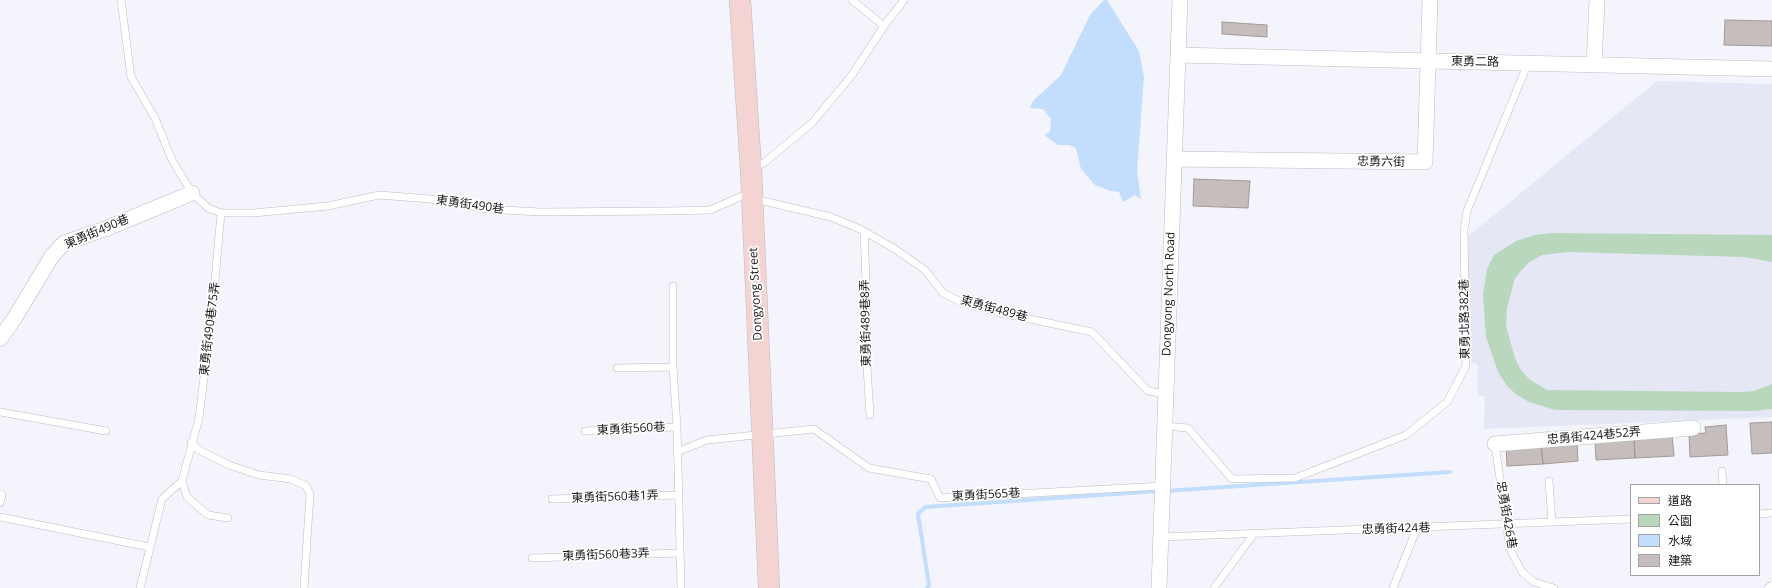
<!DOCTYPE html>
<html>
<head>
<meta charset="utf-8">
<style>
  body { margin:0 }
  #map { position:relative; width:1772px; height:588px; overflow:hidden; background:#f4f5fc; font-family:"Open Sans","Noto Sans TC",sans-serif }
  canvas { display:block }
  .legend { position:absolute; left:1630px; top:484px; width:130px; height:92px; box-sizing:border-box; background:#fff; border:1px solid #a3a3a4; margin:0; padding:5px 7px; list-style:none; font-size:12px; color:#18181b }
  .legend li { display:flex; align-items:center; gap:8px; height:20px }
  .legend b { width:20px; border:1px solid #a3a3a4 }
</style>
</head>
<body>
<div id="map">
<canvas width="1772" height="588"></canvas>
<ul class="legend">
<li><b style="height:5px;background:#f4d4d3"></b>道路</li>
<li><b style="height:11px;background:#b9d7bc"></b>公園</li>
<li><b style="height:11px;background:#c2ddfe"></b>水域</li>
<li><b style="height:11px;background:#c6bebc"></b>建築</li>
</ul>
</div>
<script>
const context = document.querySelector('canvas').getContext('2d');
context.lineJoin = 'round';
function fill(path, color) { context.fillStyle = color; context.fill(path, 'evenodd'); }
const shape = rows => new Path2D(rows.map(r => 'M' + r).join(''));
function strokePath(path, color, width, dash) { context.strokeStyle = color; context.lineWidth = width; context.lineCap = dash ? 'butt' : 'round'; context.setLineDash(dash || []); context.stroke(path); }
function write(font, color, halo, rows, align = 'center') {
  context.font = font + ' "Open Sans","Noto Sans TC",sans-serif'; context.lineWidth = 3.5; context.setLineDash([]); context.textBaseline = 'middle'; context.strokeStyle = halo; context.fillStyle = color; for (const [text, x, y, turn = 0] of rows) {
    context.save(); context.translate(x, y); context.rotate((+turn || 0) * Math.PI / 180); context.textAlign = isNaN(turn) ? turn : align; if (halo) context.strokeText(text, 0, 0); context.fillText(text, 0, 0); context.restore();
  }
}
const built = shape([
  [1657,81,1772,84,1772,417,1484,429,1485,397,1477,395,1478,365,1471,362,1466,238]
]);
const green = shape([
  [1551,233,1772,235,1772,262,1744,257,1568,252,1542,255,1528,263,1515,278,1507,308,1506,326,1515,358,1521,370,1529,379,1547,390,1742,392,1754,391,1772,384,1772,409,1755,411,1555,410,1529,402,1517,395,1507,386,1498,372,1486,337,1483,295,1487,269,1494,255,1516,241,1535,235]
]);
const water = shape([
  [1104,0,1107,0,1139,51,1144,77,1137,171,1141,199,1135,195,1123,202,1119,192,1110,191,1095,185,1081,169,1076,148,1069,145,1058,145,1044,135,1050,132,1051,119,1043,109,1030,108,1033,101,1061,75,1090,15]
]);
const stream = shape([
  [1165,491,1450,472],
  [927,588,929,585,918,514,925,507,1159,491]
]);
const building = shape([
  [1725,20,1772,21,1772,46,1724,45,1725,20],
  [1222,22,1267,25,1267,37,1222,34,1222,22],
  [1194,179,1250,181,1248,208,1193,206,1194,179],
  [1772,422,1772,453,1752,454,1750,423,1772,422],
  [1726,425,1728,455,1690,457,1689,434,1706,433,1705,427,1726,425],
  [1672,435,1674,456,1635,458,1634,438,1672,435],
  [1634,438,1635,458,1596,460,1595,440,1634,438],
  [1577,441,1578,461,1543,464,1541,443,1577,441],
  [1541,443,1543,464,1507,466,1506,445,1541,443]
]);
const lane = shape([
  [121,0,131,77,155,118,172,160,192,193,208,208,221,213,253,213,328,206,379,195,430,199,487,209,540,212,666,211,710,210,742,196,831,217,860,229,895,249,925,270,943,293,963,303,996,312,1092,332,1148,391,1166,394],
  [852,0,884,26,904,0],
  [753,169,765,162,812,123,852,75,884,26],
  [221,213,213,303,199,418,182,481,187,497,208,515,228,518],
  [864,232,867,303,866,351,870,415],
  [673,286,673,367,677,427,681,588],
  [617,368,673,367],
  [0,412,106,431],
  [1165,426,1188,428,1232,479,1295,478,1406,435,1447,402,1466,366,1464,231,1467,211,1528,63],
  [585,431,677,427],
  [191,443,199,450,229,465,259,475,291,479,306,486,310,494,304,588],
  [1495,444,1510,549,1522,572,1534,582,1554,588],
  [677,452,707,440,814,429,869,468,931,479,940,498,1163,486],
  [1722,471,1723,485],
  [1549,481,1552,522],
  [0,494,2,495,0,503],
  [552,499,678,495],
  [1759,514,1772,513],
  [0,517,149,547],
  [1161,537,1631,519],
  [532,558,680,553],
  [140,588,162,499,182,481],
  [1214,588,1253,535],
  [1393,588,1417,528],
  [1768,588,1772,585]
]);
const street = shape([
  [1178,55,1772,69],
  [1594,65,1597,0],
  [1174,159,1425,162,1430,0],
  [0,339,14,319,52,256,64,243,105,229,192,193],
  [1495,444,1693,428],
  [1159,588,1180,0]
]);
const secondary = shape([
  [740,0,751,170,769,588]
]);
const streetNames = [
  ["東勇二路",1475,62,1],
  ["忠勇六街",1381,162,1],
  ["東勇街490巷",470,205,8],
  ["東勇街490巷",97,232,-23],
  ["Dongyong Street",756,294,-93],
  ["Dongyong North Road",1169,294,-88],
  ["東勇街489巷",994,309,15],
  ["東勇北路382巷",1465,319,-91],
  ["東勇街489巷8弄",866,323,-91],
  ["東勇街490巷75弄",210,329,-83],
  ["東勇街560巷",631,429,-3],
  ["忠勇街424巷52弄",1594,436,-5],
  ["東勇街565巷",986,495,-3],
  ["東勇街560巷1弄",615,497,-2],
  ["忠勇街426巷",1506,515,80],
  ["忠勇街424巷",1396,529,-2],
  ["東勇街560巷3弄",606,555,-2]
];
fill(built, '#e5e7f5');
fill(green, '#b9d7bc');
fill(water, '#c2ddfe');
strokePath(stream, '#c2ddfe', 4);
fill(building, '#c6bebc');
strokePath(building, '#a19997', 1);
strokePath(lane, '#bbbcc2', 8);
strokePath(street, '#bbbcc2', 16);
strokePath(secondary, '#bbbcc2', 22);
strokePath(lane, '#fff', 7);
strokePath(street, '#fff', 15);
strokePath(secondary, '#f4d4d3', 21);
write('12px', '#18181b', '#fff', streetNames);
</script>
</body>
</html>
